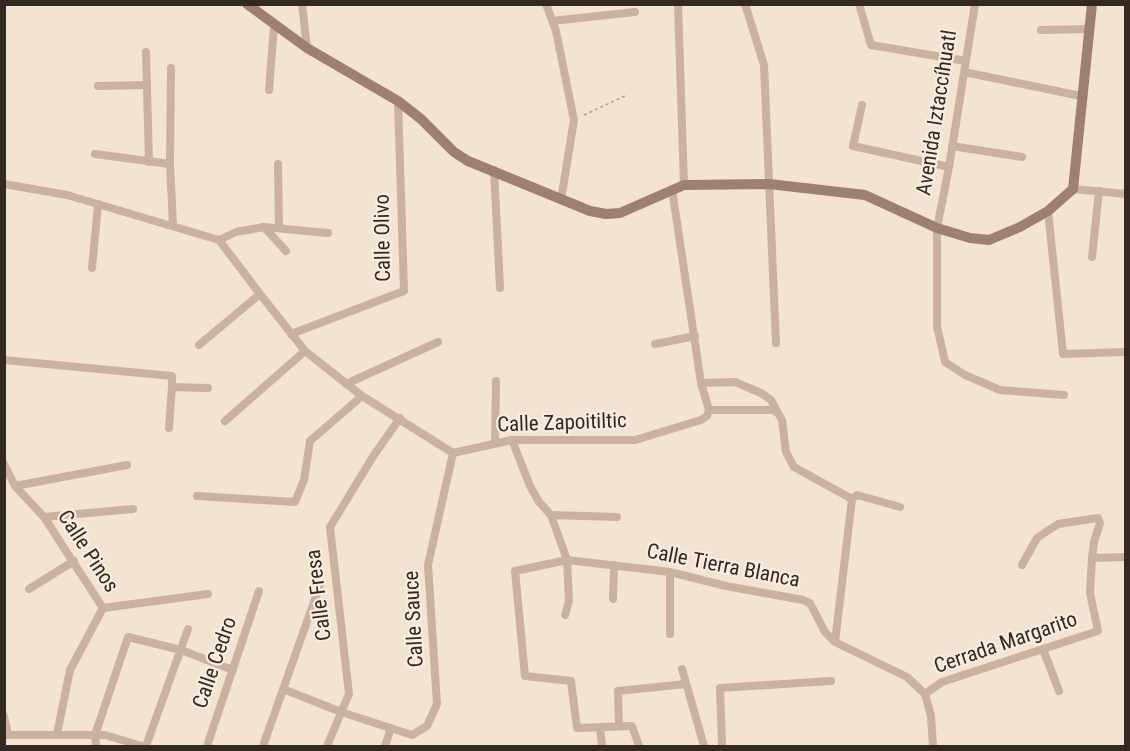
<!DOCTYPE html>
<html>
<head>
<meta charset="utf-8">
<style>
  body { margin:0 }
  #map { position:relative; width:1130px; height:751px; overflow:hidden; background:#f2e3d3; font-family:"Roboto Condensed",sans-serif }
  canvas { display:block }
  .frame { position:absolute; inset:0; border:6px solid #342823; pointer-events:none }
</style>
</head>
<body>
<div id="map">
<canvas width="1130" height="751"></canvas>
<div class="frame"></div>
</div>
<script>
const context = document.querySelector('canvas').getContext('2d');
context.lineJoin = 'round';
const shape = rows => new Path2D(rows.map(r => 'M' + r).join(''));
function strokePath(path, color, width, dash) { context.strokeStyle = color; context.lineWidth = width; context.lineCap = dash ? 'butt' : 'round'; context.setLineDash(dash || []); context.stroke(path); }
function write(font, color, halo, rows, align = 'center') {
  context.font = font + ' "Roboto Condensed",sans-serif'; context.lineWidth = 4.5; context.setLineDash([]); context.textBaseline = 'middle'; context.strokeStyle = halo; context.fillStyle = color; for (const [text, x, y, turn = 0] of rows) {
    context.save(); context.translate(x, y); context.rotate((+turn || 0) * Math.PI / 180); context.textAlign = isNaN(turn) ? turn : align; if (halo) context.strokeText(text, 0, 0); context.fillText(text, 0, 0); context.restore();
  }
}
const path = shape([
  [584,115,627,95]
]);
const street = shape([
  [302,4,307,48],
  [546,4,556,31,574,120,561,200],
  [678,4,684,185],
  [745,4,764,65,776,343],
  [859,4,871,45,966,61],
  [975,4,949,167,937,228,937,326,945,362,965,375,1000,390,1064,395],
  [552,21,635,12],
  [1041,30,1090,29],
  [146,52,149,162],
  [171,68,170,164,173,225],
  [964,72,1081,96],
  [98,86,147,85],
  [269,90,274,26],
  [862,105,853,146,949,167],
  [952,146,1022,157],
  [95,154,170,164],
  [278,164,279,227],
  [494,170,500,288],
  [4,184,67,195,219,240,260,294,305,351,362,396,453,453],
  [672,189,701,383,735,382,761,393,771,400,778,413],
  [1073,189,1126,194],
  [1048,211,1063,354,1126,352],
  [264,227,286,251],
  [219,240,236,232,264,227,328,233],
  [1092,257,1099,191],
  [92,268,98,204],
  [291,334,404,291,398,101],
  [655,344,695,336],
  [199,345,260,294],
  [4,360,172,376,172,387],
  [346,384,438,342],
  [709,410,773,410,778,413,782,420,786,452,794,467,852,499],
  [225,421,305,351],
  [169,428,172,387,208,388],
  [512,440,530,486,539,502,551,515,567,560,569,601,565,615],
  [495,444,496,381],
  [453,453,512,440,635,440,701,420,707,416,709,410,701,383],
  [4,464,15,486,44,517,103,608],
  [15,486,127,465],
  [197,496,295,502,304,480,310,441,362,396],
  [551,515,617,517],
  [44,517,133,509],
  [1022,565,1037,538,1058,524,1098,518,1100,523,1094,542,1092,558],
  [29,589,74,561],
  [613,599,614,565],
  [103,608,208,594],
  [670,634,670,572],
  [835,642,852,499,857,495,900,507],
  [1043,649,1059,691],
  [682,669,704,746],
  [283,689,341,712,412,735,427,726,437,704,428,565,453,453],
  [925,694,942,682,1098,631,1090,593,1092,558,1126,557],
  [4,716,8,735],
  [619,726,618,691,686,684],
  [600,727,602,746],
  [57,734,70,670,103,608],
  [4,735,105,735,142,746],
  [96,746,95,735,128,637,181,650,233,670],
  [146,746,188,629],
  [207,746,259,591],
  [263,746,321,582],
  [327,746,349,694,330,527,374,455,400,418],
  [385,746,391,728],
  [639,746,632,726,577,728,571,681,525,676,515,571,567,560,670,572,726,586,803,600,810,603,825,632,835,642,907,677,925,694,931,716,933,746],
  [722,746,720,688,831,681]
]);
const secondary = shape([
  [247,4,307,48,398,101,421,119,454,152,468,161,590,211,606,214,620,213,684,185,769,184,865,195,937,228,970,238,989,240,1020,227,1048,211,1073,189,1092,4]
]);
const streetNames = [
  ["Avenida Iztaccíhuatl",938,113,-81],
  ["Calle Olivo",384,238,-91],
  ["Calle Zapoitiltic",562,424,-2],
  ["Calle Pinos",87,552,57],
  ["Calle Tierra Blanca",723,567,11],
  ["Calle Fresa",320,595,-97],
  ["Calle Sauce",415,619,-93],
  ["Cerrada Margarito",1006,644,-19],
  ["Calle Cedro",216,663,-71]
];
strokePath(path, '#b79b89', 1.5, [3, 3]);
strokePath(street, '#cbb19f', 8);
strokePath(secondary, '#9e7f70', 10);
write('21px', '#342823', '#faede0', streetNames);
</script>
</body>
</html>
